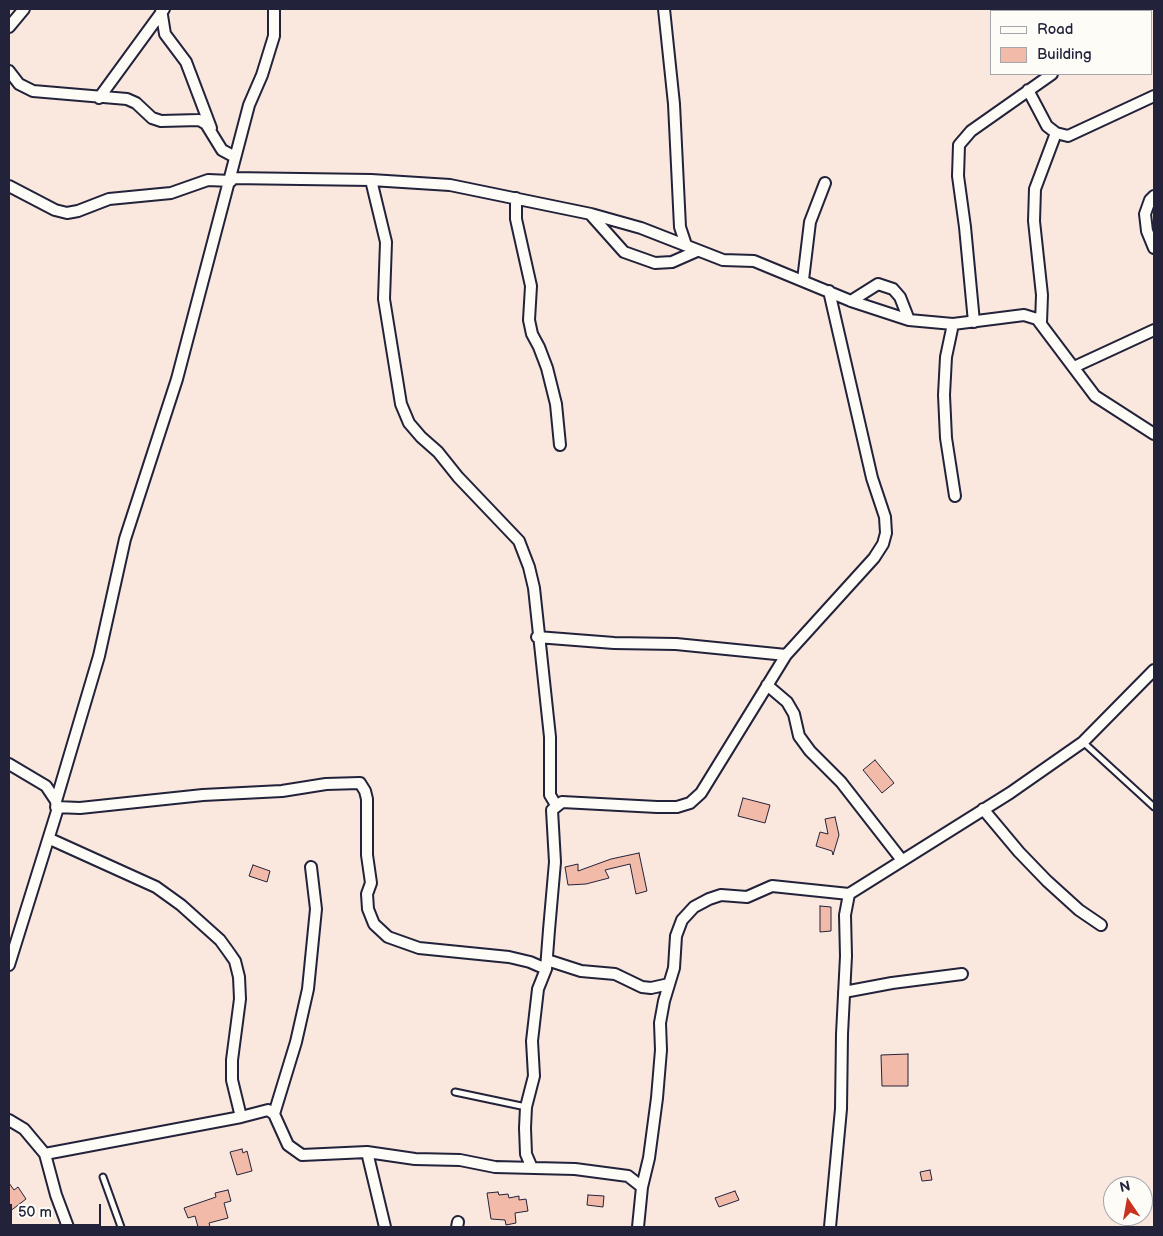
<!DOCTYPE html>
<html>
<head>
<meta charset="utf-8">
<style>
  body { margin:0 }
  #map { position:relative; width:1163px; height:1236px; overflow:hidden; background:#fae8df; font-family:"Balsamiq Sans",sans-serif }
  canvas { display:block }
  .frame { position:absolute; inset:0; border:10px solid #22223b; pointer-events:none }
  .legend { position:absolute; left:990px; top:10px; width:162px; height:65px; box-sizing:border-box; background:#fdfcf7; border:1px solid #a5a5ac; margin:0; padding:6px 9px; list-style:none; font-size:15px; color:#22223b }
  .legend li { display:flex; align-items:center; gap:10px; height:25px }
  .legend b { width:25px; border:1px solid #a5a5ac }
  .north { position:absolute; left:1103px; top:1176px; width:50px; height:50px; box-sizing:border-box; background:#fdfcf7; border:1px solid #a5a5ac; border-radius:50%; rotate:348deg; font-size:14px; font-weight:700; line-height:20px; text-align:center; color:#22223b }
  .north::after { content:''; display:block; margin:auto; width:18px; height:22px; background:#c8321e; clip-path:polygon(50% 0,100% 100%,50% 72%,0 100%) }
  .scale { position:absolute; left:10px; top:1204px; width:91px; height:22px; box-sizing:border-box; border:2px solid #22223b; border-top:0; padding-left:6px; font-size:15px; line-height:18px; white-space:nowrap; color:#22223b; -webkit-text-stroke:4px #fdfcf7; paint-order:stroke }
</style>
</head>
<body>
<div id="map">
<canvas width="1163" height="1236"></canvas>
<div class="frame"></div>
<ul class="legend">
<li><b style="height:6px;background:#fdfcf7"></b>Road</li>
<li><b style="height:14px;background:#f2baa8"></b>Building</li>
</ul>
<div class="north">N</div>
<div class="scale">50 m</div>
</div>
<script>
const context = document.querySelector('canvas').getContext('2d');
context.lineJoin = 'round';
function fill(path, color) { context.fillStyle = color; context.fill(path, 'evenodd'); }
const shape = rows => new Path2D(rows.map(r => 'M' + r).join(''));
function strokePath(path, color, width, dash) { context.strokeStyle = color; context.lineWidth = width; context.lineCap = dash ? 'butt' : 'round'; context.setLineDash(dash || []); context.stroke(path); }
const building = shape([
  [875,760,894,783,882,793,863,770,875,760],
  [743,798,770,805,765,823,738,816,743,798],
  [835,817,839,835,833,855,832,851,816,846,820,832,828,834,825,819,835,817],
  [639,853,647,891,636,894,630,864,605,870,609,878,586,884,568,885,565,867,578,864,578,871,611,859,639,853],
  [253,865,270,871,267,882,249,876,253,865],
  [820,906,831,907,831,931,820,932,820,906],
  [908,1054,908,1086,882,1086,881,1055,908,1054],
  [242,1149,243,1153,247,1151,252,1171,237,1175,230,1152,242,1149],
  [930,1170,932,1180,922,1181,920,1172,930,1170],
  [9,1183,14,1190,18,1187,26,1199,9,1212,9,1183],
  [228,1190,231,1201,224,1203,228,1218,209,1223,210,1227,198,1227,195,1216,188,1218,184,1208,216,1197,215,1193,228,1190],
  [735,1191,739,1200,719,1207,715,1198,735,1191],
  [498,1192,499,1195,508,1194,509,1198,519,1196,519,1200,526,1199,528,1211,515,1213,516,1223,506,1225,505,1220,491,1219,487,1193,498,1192],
  [588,1195,604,1196,603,1207,587,1205,588,1195]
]);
const lane = shape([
  [1083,742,1154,807],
  [455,1092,526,1107],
  [103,1177,121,1227]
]);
const street = shape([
  [161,9,165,34,186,62,211,128],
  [664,9,674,104,680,227,686,245],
  [1141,11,1144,9],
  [9,27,24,9],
  [9,71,19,84,33,91,127,99,136,103,152,118,161,121,199,120,206,124,222,150,235,157],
  [1028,90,1047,126,1056,133,1068,136,1154,96],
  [99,98,164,9],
  [231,178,371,180,450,185,591,214,641,228,723,260,754,261,851,301,909,320,953,324,1024,315,1037,319,1095,396,1154,434],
  [371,180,386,242,384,299,401,404,409,423,421,437,438,452,458,477,519,541,529,567,534,588,550,737,550,795,556,805],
  [9,186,55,210,67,213,78,211,109,199,171,193,208,180,231,181],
  [1154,196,1150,200,1145,214,1147,231,1154,248],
  [516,198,516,219,531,286,529,320,532,334,539,347,547,368,556,404,560,445],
  [591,215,624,252,655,263,672,262,697,251],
  [803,280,810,222,825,183],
  [851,301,878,284,893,289,900,297,909,320],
  [974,322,965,227,958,176,959,145,971,131,1052,74],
  [1041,323,1042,295,1034,221,1035,189,1056,133],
  [953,324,946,357,944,395,946,438,955,496],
  [1074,367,1154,330],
  [537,637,614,643,676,644,786,655],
  [767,685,787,702,794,714,799,736,810,751,841,782,901,859],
  [9,764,46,786,56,801,57,811,9,965],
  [56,801,99,656,125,539,177,379,249,105,262,75,274,36,274,9],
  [56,807,80,808,203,795,282,791,326,784,360,783,365,791,367,799,367,855,371,883,367,894,368,909,374,924,388,937,419,948,509,957,530,962,546,969],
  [983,809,1019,852,1047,881,1079,910,1101,925],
  [50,839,156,887,181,905,220,940,228,951,235,961,239,977,240,999,232,1060,232,1080,241,1117],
  [547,960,581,971,615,974,642,987,651,988,669,984],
  [844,992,892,983,962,974],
  [274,1114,296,1042,308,989,316,909,311,867],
  [9,1120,24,1129,45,1154,56,1195,68,1227],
  [367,1152,385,1227],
  [45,1154,241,1117,268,1110,274,1114,288,1145,302,1155,367,1152,415,1159,460,1160,495,1167,575,1169,628,1176,642,1187,638,1227],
  [532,1168,526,1154,525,1128,526,1107,534,1076,532,1041,538,989,546,969,549,930,555,862,552,810,562,802,657,807,677,807,690,803,701,793,786,655,874,558,883,544,886,533,885,517,872,478,829,291],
  [642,1187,649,1158,657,1098,661,1050,660,1023,664,1001,674,968,676,936,682,920,694,907,709,899,721,895,747,897,772,886,849,894],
  [457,1227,458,1222],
  [830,1227,841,1109,842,1034,846,956,845,915,849,894,1010,793,1083,742,1154,670]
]);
fill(building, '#f2baa8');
strokePath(building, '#22223b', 1);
strokePath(lane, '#22223b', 9);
strokePath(street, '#22223b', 14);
strokePath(lane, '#fdfcf7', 5);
strokePath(street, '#fdfcf7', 10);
</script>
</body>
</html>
